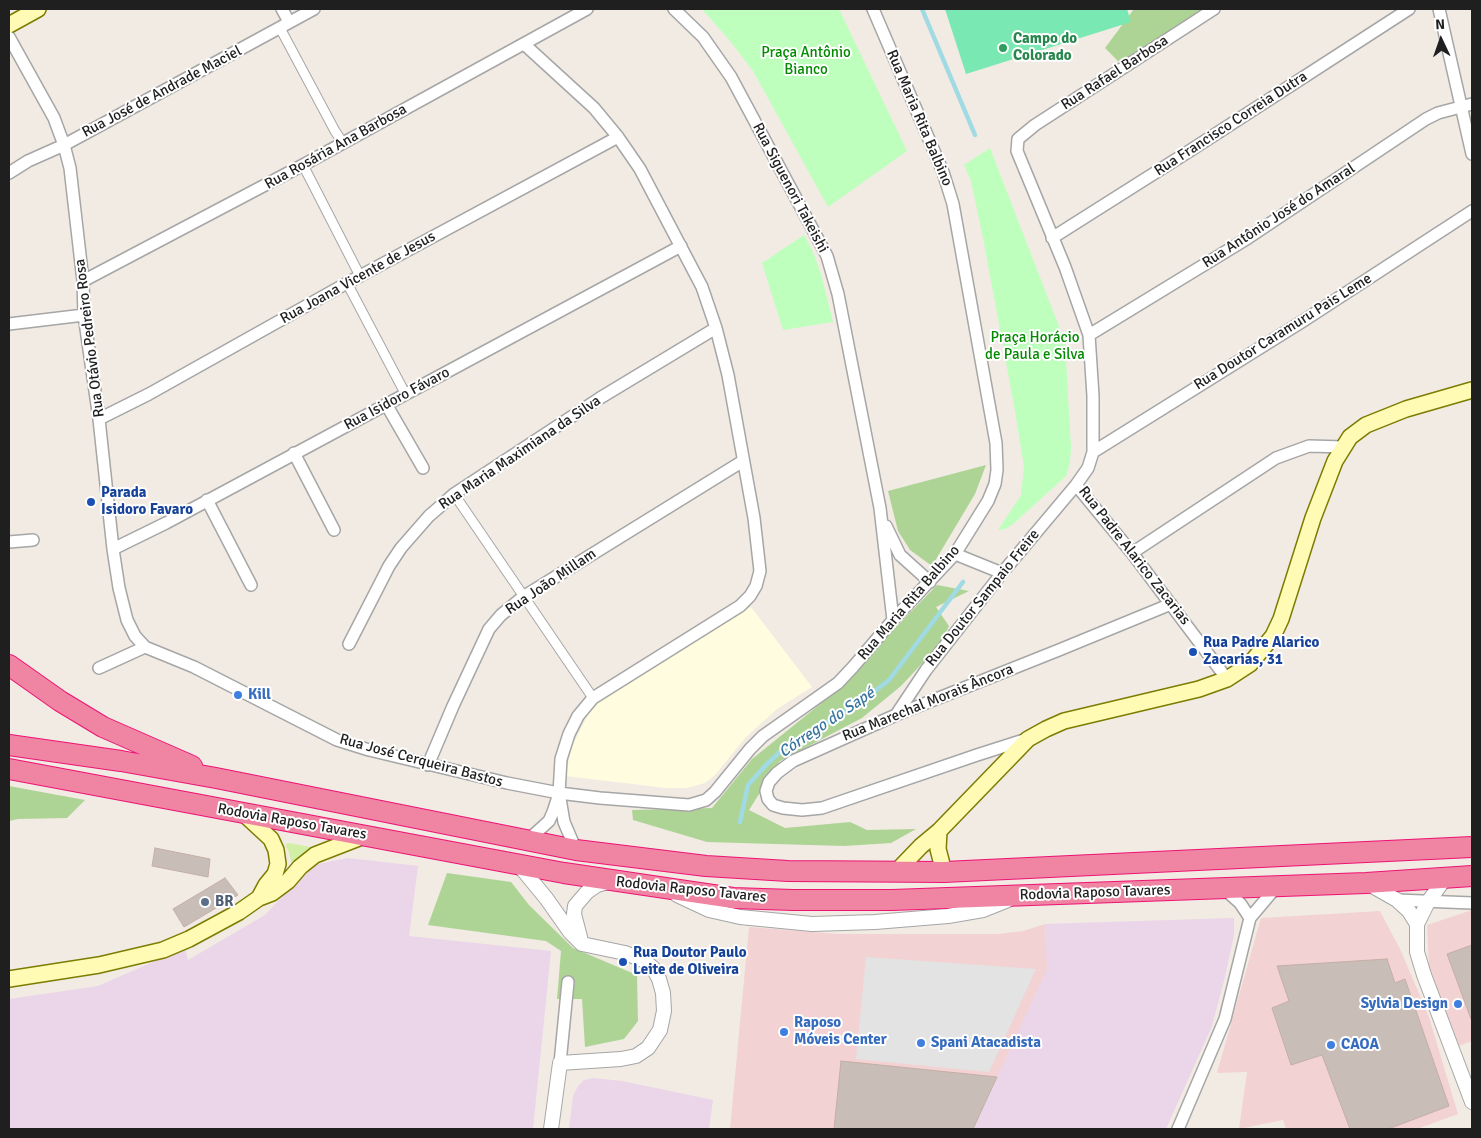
<!DOCTYPE html>
<html>
<head>
<meta charset="utf-8">
<style>
  body { margin:0 }
  #map { position:relative; width:1481px; height:1138px; overflow:hidden; background:#f1ebe4; font-family:Signika,sans-serif }
  canvas { display:block }
  .frame { position:absolute; inset:0; border:10px solid #1f1f1f; pointer-events:none }
  .north { position:absolute; left:1416px; top:15px; width:50px; height:50px; -webkit-text-stroke:4px #fff; paint-order:stroke; rotate:357deg; font-size:14px; font-weight:700; line-height:20px; text-align:center; color:#1f1f1f }
  .north::after { content:''; display:block; margin:auto; width:18px; height:22px; background:#1f1f1f; clip-path:polygon(50% 0,100% 100%,50% 72%,0 100%) }
</style>
</head>
<body>
<div id="map">
<canvas width="1481" height="1138"></canvas>
<div class="frame"></div>
<div class="north">N</div>
</div>
<script>
const context = document.querySelector('canvas').getContext('2d');
context.lineJoin = 'round';
function fill(path, color) { context.fillStyle = color; context.fill(path, 'evenodd'); }
const shape = rows => new Path2D(rows.map(r => 'M' + r).join(''));
function strokePath(path, color, width, dash) { context.strokeStyle = color; context.lineWidth = width; context.lineCap = dash ? 'butt' : 'round'; context.setLineDash(dash || []); context.stroke(path); }
function write(font, color, halo, rows, align = 'center') {
  context.font = font + ' Signika,sans-serif'; context.lineWidth = 4; context.setLineDash([]); context.textBaseline = 'middle'; context.strokeStyle = halo; context.fillStyle = color; for (const [text, x, y, turn = 0] of rows) {
    context.save(); context.translate(x, y); context.rotate((+turn || 0) * Math.PI / 180); context.textAlign = isNaN(turn) ? turn : align; if (halo) context.strokeText(text, 0, 0); context.fillText(text, 0, 0); context.restore();
  }
}
const commercial = shape([
  [1472,910,1472,1041,1459,1046,1429,967,1427,925],
  [1380,911,1401,951,1429,1017,1458,1114,1417,1129,1286,1129,1283,1120,1239,1129,1247,1072,1217,1073,1261,918],
  [1045,924,1048,969,973,1129,730,1129,749,927,839,934,998,934,1023,931]
]);
const industrial = shape([
  [348,858,418,866,409,936,551,951,533,1129,9,1129,9,999,98,986,185,948,188,960,265,915,294,884,318,864],
  [1234,918,1234,935,1225,977,1212,1026,1166,1129,973,1129,1047,969,1045,924],
  [593,1078,622,1081,713,1100,709,1129,569,1129,573,1096,578,1086,584,1080]
]);
const education = shape([
  [751,607,812,687,777,709,746,737,715,775,705,783,687,788,666,788,565,776,572,746,593,705]
]);
const grass = shape([
  [289,843,310,847,314,849,292,866,289,852,286,846,286,844]
]);
const forest = shape([
  [1134,9,1203,9,1120,63,1105,48],
  [986,465,975,494,932,566,910,550,898,531,888,491],
  [937,585,969,591,936,607,949,626,942,642,901,686,862,718,780,761,749,810,785,828,850,822,867,830,916,829,891,843,844,846,707,842,633,820,632,810,712,808,752,759,824,701],
  [9,786,85,800,67,818,18,819,9,821],
  [447,873,511,882,529,905,573,948,637,975,638,1021,624,1039,585,1047,582,999,557,999,561,951,546,941,428,925]
]);
const park = shape([
  [702,9,839,9,907,151,828,207,753,71,730,41],
  [990,148,1065,342,1071,448,1070,462,1066,476,1012,525,1005,529,998,530,1021,495,1024,467,1015,411,983,238,971,181,964,165],
  [804,235,813,252,821,274,833,322,783,330,762,263]
]);
const pitch = shape([
  [945,9,1127,9,1131,22,966,74]
]);
const parking = shape([
  [866,957,1036,969,989,1072,856,1059]
]);
const stream = shape([
  [922,9,975,135],
  [740,822,748,785,765,766,782,750,862,701,889,680,963,582]
]);
const building = shape([
  [155,848,210,859,208,877,152,866,155,848],
  [225,878,238,895,184,927,173,909,225,878],
  [1472,945,1472,1019,1471,1019,1447,954,1472,945],
  [1387,959,1395,983,1405,979,1449,1106,1388,1129,1350,1129,1322,1055,1291,1065,1272,1008,1289,1001,1277,966,1387,959],
  [841,1061,997,1077,973,1129,834,1129,841,1061]
]);
const pedestrian = shape([
  [280,28,335,131,343,143],
  [303,165,360,276],
  [347,283,406,395],
  [454,494,593,698]
]);
const minor = shape([
  [282,9,289,22],
  [674,9,703,37,731,77,827,256,838,294,880,508,893,620],
  [1439,9,1472,154],
  [9,37,54,118,64,145,70,168,83,281,84,315,99,419,113,549,119,588,127,620,135,636,145,647],
  [524,44,594,108,618,137,640,169,702,287,716,328,728,375,754,518,760,571,756,586,750,596,740,606,593,698,578,716,569,734,561,759,559,793,564,822,576,850],
  [9,173,28,161,64,145,314,9],
  [1052,238,1191,150,1409,9],
  [83,281,303,165,587,9],
  [9,324,84,315],
  [1089,335,1248,238,1426,119,1438,113,1472,104],
  [386,404,423,468],
  [99,419,149,394,347,283,618,137],
  [1093,452,1303,321,1472,211],
  [294,453,334,530],
  [1076,485,1132,553,1227,679],
  [207,500,251,585],
  [886,526,900,555,930,582],
  [9,542,33,540],
  [113,549,166,523,681,246],
  [1132,553,1276,458,1309,446,1344,447],
  [955,554,1002,573],
  [349,644,389,566,401,548,429,516,444,503,454,494,600,398,716,328],
  [99,668,145,647,194,667,337,740,369,750,507,783,559,793,600,798,689,805,706,800,715,792,750,749,763,736,838,683,853,667,893,620,955,554,988,501,995,484,997,470,996,443,953,204,943,172,873,9],
  [896,715,926,670,1002,573,1076,485,1088,468,1093,452,1093,396,1089,335,1065,267,1017,151,1018,139,1035,125,1214,9],
  [1027,739,977,755,822,808,802,810,783,808,773,805,768,799,766,791,769,782,777,773,793,761,896,715,1059,650,1171,604],
  [428,765,453,706,489,629,501,615,523,597,743,461],
  [527,841,549,821,553,812,558,797],
  [1223,888,1240,903,1250,918],
  [1397,900,1472,903],
  [560,1063,568,982],
  [1178,1129,1225,1019,1250,918,1277,886]
]);
const tertiary = shape([
  [518,864,546,898,570,932,582,944,625,953,643,960,653,968,659,979,663,993,664,1011,660,1030,648,1048,636,1056,621,1059,560,1063,551,1129],
  [1446,877,1428,902,1417,924,1417,952,1424,975,1472,1102],
  [1367,883,1397,900,1409,911,1417,924],
  [677,895,709,910,740,917,812,924,875,922,948,916,983,910,1008,900],
  [581,941,574,914,575,906,587,892,597,885,611,881]
]);
const secondary = shape([
  [9,25,38,9],
  [244,814,271,839,276,850,278,864,275,874,266,885,259,898],
  [939,831,938,849,944,872],
  [896,872,921,846,939,831,1028,739,1046,729,1064,721,1199,689,1227,679,1250,664,1273,636,1281,619,1313,518,1335,461,1350,437,1366,425,1406,409,1472,390],
  [9,979,99,965,163,950,189,939,239,912,259,898,272,893,288,881,300,867,315,855,364,836]
]);
const motorway = shape([
  [9,665,60,701,103,727,192,766],
  [9,745,121,761,216,778,576,850,706,866,788,871,944,872,1472,847],
  [9,769,564,873,733,898,793,900,892,900,1366,883,1472,876]
]);
const markers = [
  [1003,48,5,"#2e9e5b"],
  [91,502,5,"#1a4fb4"],
  [1193,652,5,"#1a4fb4"],
  [238,695,5,"#3f7fe0"],
  [205,902,5,"#5c6f8a"],
  [623,962,5,"#1a4fb4"],
  [1458,1004,5,"#3f7fe0"],
  [784,1032,5,"#3f7fe0"],
  [921,1043,5,"#3f7fe0"],
  [1331,1045,5,"#3f7fe0"]
];
const leisureNames = [
  ["Campo do",1013,39],
  ["Colorado",1013,56]
];
const parkNames = [
  ["Praça Antônio",806,53],
  ["Bianco",806,70],
  ["Praça Horácio",1035,338],
  ["de Paula e Silva",1035,355]
];
const streetNames = [
  ["Rua Rafael Barbosa",1115,73,-33],
  ["Rua José de Andrade Maciel",162,92,-28],
  ["Rua Maria Rita Balbino",919,118,67],
  ["Rua Francisco Correia Dutra",1231,124,-33],
  ["Rua Rosária Ana Barbosa",336,147,-29],
  ["Rua Siguenori Takeishi",790,188,62],
  ["Rua Antônio José do Amaral",1279,216,-33],
  ["Rua Joana Vicente de Jesus",358,278,-29],
  ["Rua Doutor Caramuru Pais Leme",1283,332,-32],
  ["Rua Otávio Pedreiro Rosa",90,338,-97],
  ["Rua Isidoro Fávaro",397,399,-28],
  ["Rua Maria Maximiana da Silva",520,453,-34],
  ["Rua Padre Alarico Zacarias",1134,556,52],
  ["Rua João Millam",551,582,-34],
  ["Rua Doutor Sampaio Freire",983,598,-51],
  ["Rua Maria Rita Balbino",909,603,-49],
  ["Rua Marechal Morais Âncora",928,703,-22],
  ["Rua José Cerqueira Bastos",421,761,15],
  ["Rodovia Raposo Tavares",292,822,10],
  ["Rodovia Raposo Tavares",691,890,6],
  ["Rodovia Raposo Tavares",1095,893,-2]
];
const transitNames = [
  ["Parada",101,493],
  ["Isidoro Favaro",101,510],
  ["Rua Padre Alarico",1203,643],
  ["Zacarias, 31",1203,660],
  ["Rua Doutor Paulo",633,953],
  ["Leite de Oliveira",633,970]
];
const shopNames = [
  ["Kill",248,695],
  ["Sylvia Design",1448,1004,"right"],
  ["Raposo",794,1023],
  ["Móveis Center",794,1040],
  ["Spani Atacadista",931,1043],
  ["CAOA",1341,1045]
];
const serviceNames = [
  ["BR",215,902]
];
const waterNames = [
  ["Córrego do Sapé",827,723,-34]
];
fill(commercial, '#f3d2d4');
fill(industrial, '#ebd5e9');
fill(education, '#fffcdf');
fill(grass, '#d1f0a5');
fill(forest, '#aed495');
fill(park, '#beffbd');
fill(pitch, '#7ae8b2');
fill(parking, '#e3e3e3');
strokePath(stream, '#a0dae3', 4.5);
fill(building, '#c9bdb7');
strokePath(building, '#c4afa5', 1);
strokePath(pedestrian, '#a6a6a6', 11);
strokePath(minor, '#a6a6a6', 14);
strokePath(tertiary, '#a6a6a6', 16);
strokePath(secondary, '#7b7c00', 18);
strokePath(motorway, '#ed1373', 22);
strokePath(pedestrian, '#fff', 9);
strokePath(minor, '#fff', 11);
strokePath(tertiary, '#fff', 14);
strokePath(secondary, '#fffbb4', 15);
strokePath(motorway, '#f084a3', 20);
for (const [x, y, r, color] of markers) { const dot = new Path2D(); dot.arc(x, y, r, 0, 2 * Math.PI); context.fillStyle = color; context.fill(dot); strokePath(dot, '#fff', 2); }
write('bold 15px', '#27864d', '#fff', leisureNames, 'left');
write('15px', '#038a00', '#fff', parkNames);
write('15px', '#1f1f1f', '#fff', streetNames);
write('bold 15px', '#164399', '#fff', transitNames, 'left');
write('bold 15px', '#366cbe', '#fff', shopNames, 'left');
write('bold 15px', '#4e5e75', '#fff', serviceNames, 'left');
write('italic 16px', '#3a77a0', '#fff', waterNames);
</script>
</body>
</html>
